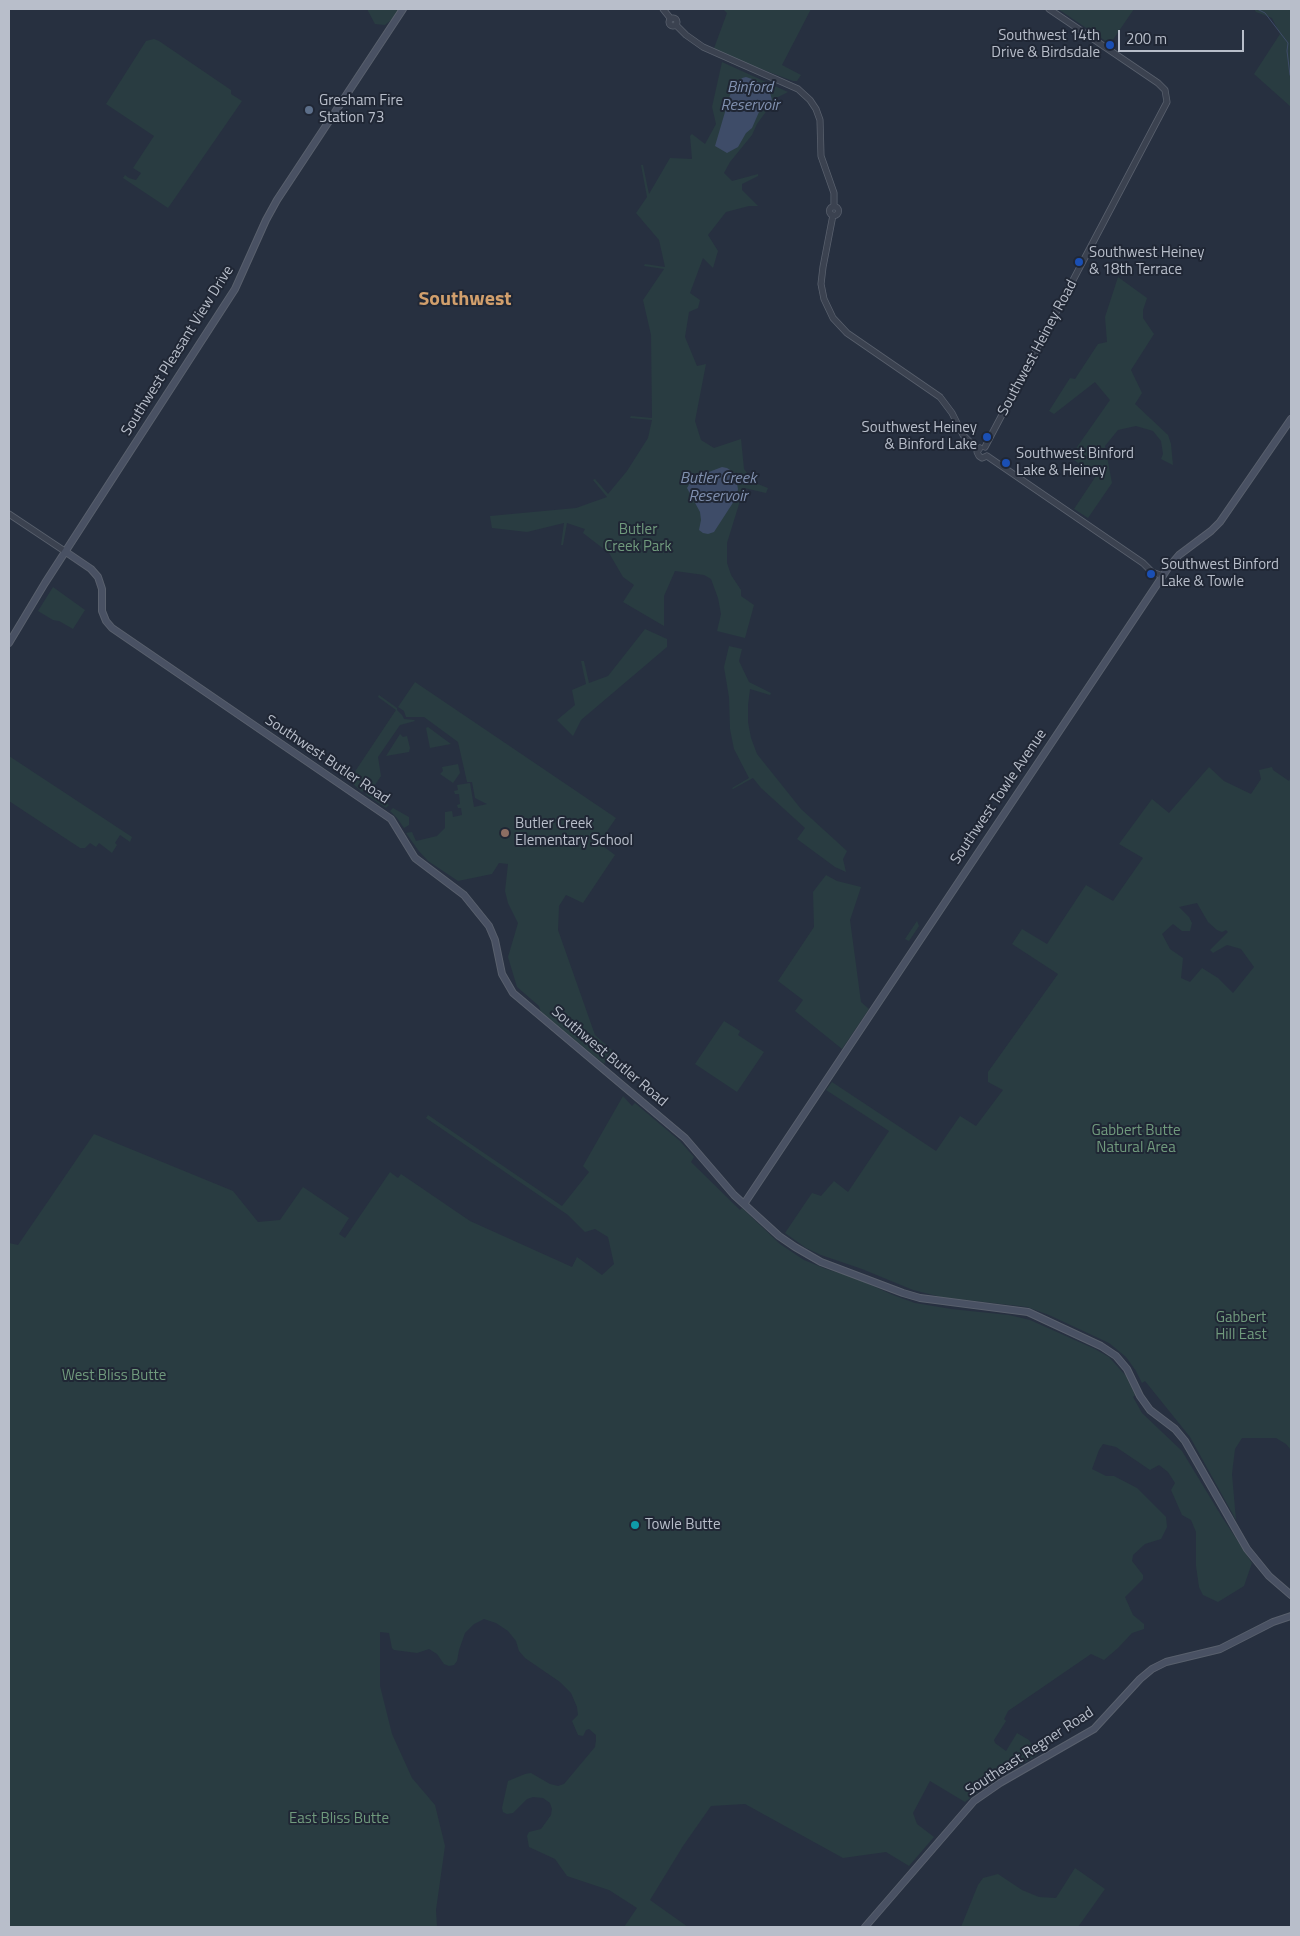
<!DOCTYPE html>
<html>
<head>
<meta charset="utf-8">
<style>
  body { margin:0 }
  #map { position:relative; width:1300px; height:1936px; overflow:hidden; background:#273040; font-family:"Titillium Web",sans-serif }
  canvas { display:block }
  .frame { position:absolute; inset:0; border:10px solid #b8beca; pointer-events:none }
  .scale { position:absolute; left:1118px; top:30px; width:126px; height:22px; box-sizing:border-box; border:2px solid #b8beca; border-top:0; padding-left:6px; font-size:15px; line-height:18px; white-space:nowrap; color:#b8beca; -webkit-text-stroke:4px #202735; paint-order:stroke }
</style>
</head>
<body>
<div id="map">
<canvas width="1300" height="1936"></canvas>
<div class="frame"></div>
<div class="scale">200 m</div>
</div>
<script>
const context = document.querySelector('canvas').getContext('2d');
context.lineJoin = 'round';
function fill(path, color) { context.fillStyle = color; context.fill(path, 'evenodd'); }
const shape = rows => new Path2D(rows.map(r => 'M' + r).join(''));
function strokePath(path, color, width, dash) { context.strokeStyle = color; context.lineWidth = width; context.lineCap = dash ? 'butt' : 'round'; context.setLineDash(dash || []); context.stroke(path); }
function write(font, color, halo, rows, align = 'center') {
  context.font = font + ' "Titillium Web",sans-serif'; context.lineWidth = 4; context.setLineDash([]); context.textBaseline = 'middle'; context.strokeStyle = halo; context.fillStyle = color; for (const [text, x, y, turn = 0] of rows) {
    context.save(); context.translate(x, y); context.rotate((+turn || 0) * Math.PI / 180); context.textAlign = isNaN(turn) ? turn : align; if (halo) context.strokeText(text, 0, 0); context.fillText(text, 0, 0); context.restore();
  }
}
const green = shape([
  [367,9,400,9,395,17,385,25,375,24],
  [723,9,811,9,782,65,801,75,797,81,793,81,713,51,727,13],
  [1058,9,1134,9,1110,44],
  [1254,9,1291,9,1291,107,1254,74,1280,34,1272,18,1256,12],
  [154,39,159,41,231,90,231,94,242,101,168,208,123,178,125,175,129,178,136,180,141,173,133,168,154,136,106,104,146,41],
  [722,62,788,92,776,98,757,124,752,135,730,162,724,173,732,181,758,174,758,176,742,184,742,190,758,206,749,206,726,212,708,235,718,251,713,268,703,258,690,293,700,300,698,308,689,312,685,337,697,366,706,364,695,421,701,440,714,448,741,439,744,469,755,483,768,488,766,493,744,488,727,543,727,563,731,575,741,590,741,596,754,605,745,638,717,631,721,614,718,598,711,579,704,575,675,571,664,596,664,626,623,602,634,585,623,577,609,553,583,533,585,529,567,523,563,545,561,545,564,523,527,532,492,528,490,516,576,508,607,497,593,480,595,479,608,494,627,471,648,438,652,420,630,418,631,416,652,418,651,335,643,300,664,269,644,266,645,264,665,267,659,240,636,213,647,197,641,165,643,165,649,194,670,158,692,159,690,136,692,134,705,144,716,124,712,107],
  [1118,277,1147,298,1143,310,1143,318,1154,334,1131,370,1142,393,1135,404,1168,435,1171,444,1173,465,1161,459,1163,454,1161,441,1153,431,1136,426,1118,430,1105,446,1112,483,1088,518,1074,509,1096,476,1070,457,1110,400,1095,382,1054,414,1049,411,1070,378,1075,379,1098,344,1107,342,1105,317],
  [53,587,85,610,73,629,59,621,53,620,38,611],
  [645,629,667,639,667,647,581,720,573,736,557,720,575,705,572,690,586,684,581,661,584,661,589,683,608,676],
  [729,646,742,649,739,661,749,682,771,693,770,695,750,689,748,705,748,722,751,738,757,754,801,809,847,851,843,859,846,872,835,867,797,839,805,828,761,788,753,778,733,789,732,788,749,778,734,749,730,729,729,697,724,667],
  [415,682,616,818,599,843,615,855,583,903,566,895,559,906,558,930,595,1035,613,1051,604,1064,547,1017,541,1012,539,1006,517,987,508,957,518,923,508,903,505,891,508,864,499,863,492,874,458,881,428,861,418,850,406,833,412,832,416,841,437,836,445,828,445,812,452,811,453,817,462,815,461,808,458,808,457,805,460,804,459,794,455,794,454,791,458,790,457,785,470,783,474,807,487,804,475,798,472,782,467,782,458,742,424,717,406,717,404,711,398,707],
  [379,695,397,708,397,710,402,715,404,719,414,720,415,721,400,725,378,757,381,776,373,788,362,792,352,783,356,770,396,710,378,697],
  [428,727,451,744,430,748,426,728],
  [400,734,403,737,407,736,410,748,409,752,386,756],
  [9,756,132,837,130,842,120,835,115,843,117,845,112,853,99,843,96,847,90,843,85,848,80,848,9,801],
  [458,764,460,773,453,783,440,774,443,771,442,767],
  [1209,767,1224,781,1251,794,1261,779,1259,770,1272,767,1273,770,1289,781,1291,777,1291,1450,1286,1444,1276,1438,1242,1438,1235,1449,1232,1474,1236,1520,1190,1437,1145,1381,1142,1383,1136,1371,1126,1357,1109,1343,1049,1315,1027,1307,941,1297,913,1290,862,1269,821,1255,806,1248,785,1233,812,1193,821,1196,834,1181,848,1192,889,1131,826,1090,832,1082,936,1151,960,1116,976,1126,1003,1090,988,1082,988,1072,1058,974,1012,944,1022,929,1047,944,1086,885,1113,901,1143,858,1119,844,1152,799,1169,813],
  [1197,903,1208,922,1217,930,1222,932,1226,930,1228,932,1210,950,1213,953,1227,945,1241,949,1254,967,1233,993,1218,978,1202,968,1190,982,1181,978,1183,958,1170,949,1162,934,1173,924,1182,931,1190,931,1192,923,1189,917,1179,907],
  [373,790,376,792,375,795,389,805,386,808,365,794],
  [393,808,409,817,409,825,404,828,397,818,390,811],
  [826,875,837,881,861,887,850,920,861,1002,869,1009,842,1049,795,1011,803,1000,778,981,814,927,813,892],
  [917,921,919,926,909,941,905,939],
  [724,1021,740,1031,738,1035,764,1052,737,1092,695,1064],
  [623,1096,632,1106,635,1103,680,1141,694,1157,691,1162,740,1210,742,1208,780,1244,804,1260,826,1269,853,1277,893,1295,915,1303,951,1309,1009,1315,1030,1320,1095,1349,1109,1357,1126,1376,1135,1395,1133,1397,1142,1413,1182,1451,1222,1517,1252,1563,1244,1586,1218,1602,1203,1595,1199,1587,1196,1566,1196,1532,1191,1520,1182,1515,1171,1490,1175,1483,1168,1472,1159,1465,1150,1470,1116,1447,1103,1444,1099,1450,1092,1469,1106,1476,1114,1476,1137,1488,1166,1517,1167,1527,1161,1539,1145,1544,1133,1555,1132,1561,1143,1575,1143,1579,1125,1597,1133,1615,1144,1624,1144,1629,1132,1633,1118,1648,1104,1660,1091,1654,1008,1711,1004,1719,1006,1721,994,1740,995,1743,1006,1751,1017,1733,1029,1740,1037,1755,987,1785,965,1802,930,1781,913,1813,917,1824,934,1837,909,1866,886,1852,843,1858,745,1804,711,1806,683,1846,650,1900,688,1927,624,1927,637,1908,609,1890,567,1876,555,1859,529,1847,527,1836,529,1832,541,1829,551,1815,552,1809,550,1803,543,1798,533,1797,527,1799,513,1813,507,1814,503,1812,502,1808,508,1781,525,1774,531,1773,550,1784,558,1786,564,1784,595,1747,596,1740,596,1735,589,1729,586,1730,583,1736,578,1735,572,1721,578,1715,577,1707,571,1693,560,1682,525,1658,519,1651,516,1641,508,1631,496,1623,484,1619,474,1624,465,1633,459,1650,457,1661,454,1665,449,1666,444,1664,437,1654,429,1649,417,1653,394,1650,392,1648,389,1633,380,1632,380,1686,392,1734,412,1778,435,1805,445,1846,436,1910,437,1927,9,1927,9,1243,18,1245,94,1134,233,1191,258,1222,280,1220,303,1187,349,1218,339,1234,345,1238,390,1172,398,1178,401,1174,470,1221,572,1267,577,1257,602,1275,614,1264,608,1237,595,1229,585,1232,568,1215,426,1118,428,1115,562,1206,589,1172,583,1166],
  [1075,1868,1105,1889,1078,1927,961,1927,978,1885,983,1878,998,1874,1022,1890,1039,1897,1056,1898]
]);
const water = shape([
  [746,77,755,80,769,89,772,100,770,106,759,112,752,128,746,133,738,147,727,153,715,146,730,95,742,78],
  [722,467,727,468,733,472,736,479,738,489,736,498,714,532,708,534,703,533,699,530,701,520,700,512,687,488,693,478]
]);
const stream = shape([
  [1257,9,1265,13,1288,43,1287,51,1290,75,1291,77]
]);
const tertiary = shape([
  [663,9,671,19],
  '669 22a4 4 0 1 1 8 0a4 4 0 1 1-8 0Z',
  [676,25,686,35,703,47,798,89,810,100,816,109,820,120,821,156,834,193,834,207],
  '829.5 211a4.5 4.5 0 1 1 9 0a4.5 4.5 0 1 1-9 0Z',
  [833,215,823,267,821,284,824,299,833,318,847,333,940,397,952,413,963,435,978,450],
  [985,447,1167,102,1165,90,1158,83,1049,9],
  [980,448,977,452,979,456,982,458,987,456],
  [987,456,1143,563,1152,572,1163,576],
  [9,514,66,552]
]);
const secondary = shape([
  [66,552,91,569,98,577,102,589,102,611,106,621,112,628,391,819,415,858,464,895,489,926,495,940,502,974,513,993,685,1138,734,1195,779,1236,795,1247,821,1262,903,1293,920,1298,1028,1312,1101,1346,1116,1356,1127,1369,1140,1396,1150,1410,1175,1429,1185,1441,1247,1549,1269,1576,1291,1595],
  [9,643,45,583,235,289,266,220,277,200,403,9],
  [744,1204,1168,568,1179,555,1211,531,1220,522,1291,419],
  [865,1927,974,1801,1000,1783,1094,1729,1140,1679,1152,1669,1166,1662,1220,1649,1273,1622,1291,1616]
]);
const markers = [
  [1110,45,5,"#1a4fb4"],
  [309,110,5,"#5c6f8a"],
  [1079,262,5,"#1a4fb4"],
  [987,437,5,"#1a4fb4"],
  [1006,463,5,"#1a4fb4"],
  [1151,574,5,"#1a4fb4"],
  [505,833,5,"#8d6e63"],
  [635,1525,5,"#0f9aa8"]
];
const poiNames = [
  ["Southwest 14th",1100,36,"right"],
  ["Drive & Birdsdale",1100,53,"right"],
  ["Gresham Fire",319,101],
  ["Station 73",319,118],
  ["Southwest Heiney",1089,253],
  ["& 18th Terrace",1089,270],
  ["Southwest Heiney",977,428,"right"],
  ["& Binford Lake",977,445,"right"],
  ["Southwest Binford",1016,454],
  ["Lake & Heiney",1016,471],
  ["Southwest Binford",1161,565],
  ["Lake & Towle",1161,582],
  ["Butler Creek",515,824],
  ["Elementary School",515,841],
  ["Towle Butte",645,1525]
];
const streetNames = [
  ["Southwest Heiney Road",1038,348,-62],
  ["Southwest Pleasant View Drive",178,351,-58],
  ["Southwest Butler Road",327,760,34],
  ["Southwest Towle Avenue",999,797,-56],
  ["Southwest Butler Road",609,1057,40],
  ["Southeast Regner Road",1030,1752,-33]
];
const parkNames = [
  ["Butler",638,530],
  ["Creek Park",638,547],
  ["Gabbert Butte",1136,1131],
  ["Natural Area",1136,1148],
  ["Gabbert",1241,1318],
  ["Hill East",1241,1335],
  ["West Bliss Butte",114,1376],
  ["East Bliss Butte",339,1819]
];
const waterNames = [
  ["Binford",750,88],
  ["Reservoir",750,106],
  ["Butler Creek",718,479],
  ["Reservoir",718,497]
];
const districtNames = [
  ["Southwest",465,300]
];
fill(green, '#293c41');
fill(water, '#3e4c68');
strokePath(stream, '#3e4c68', 1);
strokePath(tertiary, '#59606d', 7);
strokePath(secondary, '#59606d', 8);
strokePath(tertiary, '#3b4250', 5.5);
strokePath(secondary, '#495163', 6);
for (const [x, y, r, color] of markers) { const dot = new Path2D(); dot.arc(x, y, r, 0, 2 * Math.PI); context.fillStyle = color; context.fill(dot); strokePath(dot, '#202735', 2); }
write('15px', '#b8beca', '#202735', poiNames, 'left');
write('15px', '#b8beca', '#202735', streetNames);
write('15px', '#709a7d', '#202735', parkNames);
write('italic 16px', '#8191b0', '#202735', waterNames);
write('bold 20px', '#d19f6c', '#202735', districtNames);
</script>
</body>
</html>
